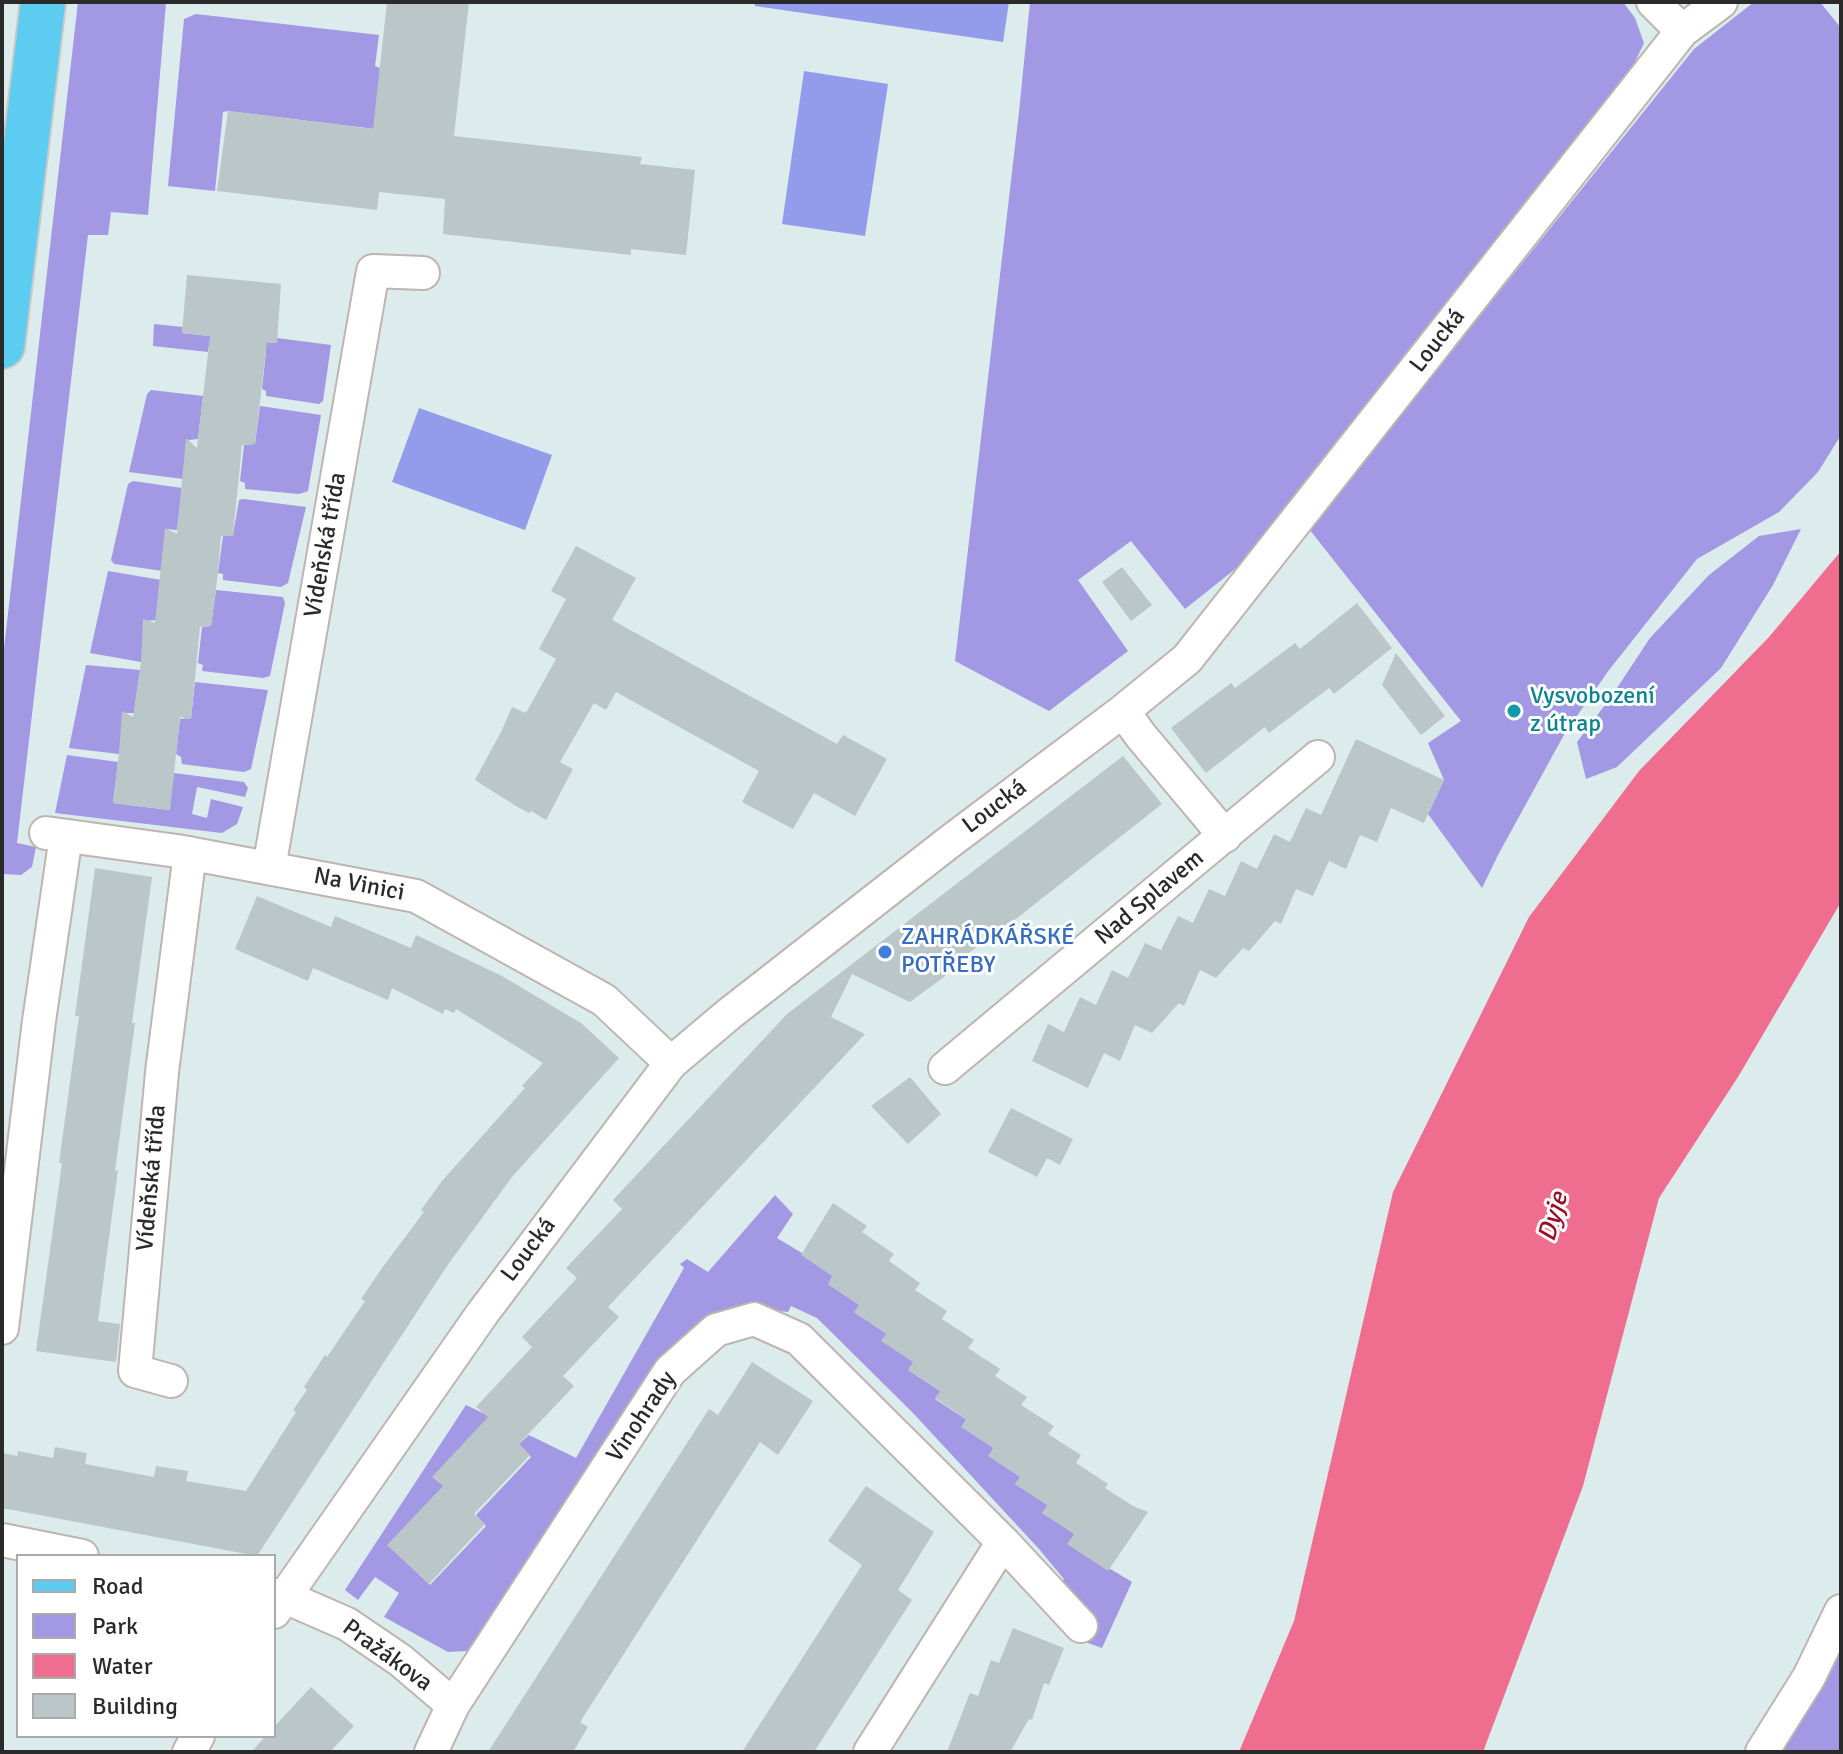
<!DOCTYPE html>
<html>
<head>
<meta charset="utf-8">
<style>
  body { margin:0 }
  #map { position:relative; width:1843px; height:1754px; overflow:hidden; background:#dcebec; font-family:Signika,sans-serif }
  canvas { display:block }
  .frame { position:absolute; inset:0; border:4px solid #2a2a2a; pointer-events:none }
  .legend { position:absolute; left:16px; top:1554px; width:260px; height:184px; box-sizing:border-box; background:#fff; border:2px solid #aaa; margin:0; padding:10px 14px; list-style:none; font-size:24px; color:#2a2a2a }
  .legend li { display:flex; align-items:center; gap:16px; height:40px }
  .legend b { width:40px; border:2px solid #aaa }
</style>
</head>
<body>
<div id="map">
<canvas width="1843" height="1754"></canvas>
<div class="frame"></div>
<ul class="legend">
<li><b style="height:10px;background:#5cccf1"></b>Road</li>
<li><b style="height:22px;background:#a298e3"></b>Park</li>
<li><b style="height:22px;background:#ef6e8f"></b>Water</li>
<li><b style="height:22px;background:#bbc6c8"></b>Building</li>
</ul>
</div>
<script>
const context = document.querySelector('canvas').getContext('2d');
context.lineJoin = 'round';
function fill(path, color) { context.fillStyle = color; context.fill(path, 'evenodd'); }
const shape = rows => new Path2D(rows.map(r => 'M' + r).join(''));
function strokePath(path, color, width, dash) { context.strokeStyle = color; context.lineWidth = width; context.lineCap = dash ? 'butt' : 'round'; context.setLineDash(dash || []); context.stroke(path); }
function write(font, color, halo, rows, align = 'center') {
  context.font = font + ' Signika,sans-serif'; context.lineWidth = 6; context.setLineDash([]); context.textBaseline = 'middle'; context.strokeStyle = halo; context.fillStyle = color; for (const [text, x, y, turn = 0] of rows) {
    context.save(); context.translate(x, y); context.rotate((+turn || 0) * Math.PI / 180); context.textAlign = isNaN(turn) ? turn : align; if (halo) context.strokeText(text, 0, 0); context.fillText(text, 0, 0); context.restore();
  }
}
const green = shape([
  [78,2,166,3,148,215,111,212,108,235,88,235,17,843,36,847,32,867,21,875,2,874,2,666],
  [1030,2,1623,2,1635,18,1644,43,1634,64,1274,527,1239,566,1185,609,1131,541,1078,580,1128,651,1049,711,955,661,1019,112],
  [1754,2,1820,2,1841,28,1841,435,1818,472,1779,512,1697,559,1609,670,1565,733,1498,855,1482,888,1428,814,1444,780,1428,743,1461,721,1309,529,1694,49],
  [196,14,379,35,375,66,382,69,375,129,228,111,223,112,215,191,168,186,184,19],
  [154,324,183,327,182,333,275,343,277,338,331,345,323,401,319,404,266,396,266,391,262,389,266,352,209,345,208,352,153,346],
  [151,390,203,396,198,439,189,440,183,479,129,472,147,394],
  [260,406,321,415,308,491,299,494,245,489,245,483,240,481,244,445,255,444],
  [133,481,182,488,177,530,167,529,163,571,114,564,111,560,128,484],
  [243,499,306,507,288,583,281,587,223,580,223,574,218,573,223,536,233,535,239,500],
  [1801,529,1773,585,1721,668,1617,767,1586,779,1577,742,1611,697,1650,638,1709,575,1759,536],
  [108,571,161,580,156,620,146,621,141,662,90,653],
  [216,590,283,597,285,603,270,676,263,678,202,671,203,665,198,663,202,627,211,626],
  [86,665,140,670,134,712,136,713,125,713,119,754,69,748],
  [195,682,268,690,251,769,244,772,182,764,181,757,176,754,180,719,191,718],
  [67,755,118,762,113,803,169,810,174,773,244,782,248,788,245,797,197,787,192,814,207,818,211,799,243,807,237,824,222,833,55,813],
  [775,1195,793,1214,777,1238,802,1253,835,1277,828,1284,861,1306,855,1313,888,1334,915,1363,908,1370,940,1391,941,1392,935,1399,967,1420,995,1449,989,1456,1022,1478,1015,1484,1047,1504,1049,1506,1042,1513,1074,1533,1075,1535,1069,1544,1132,1582,1102,1648,1071,1637,1085,1636,1097,1624,1060,1584,1064,1579,1039,1549,913,1413,817,1318,791,1306,788,1312,753,1308,739,1309,492,1617,467,1651,448,1652,384,1617,399,1593,375,1577,358,1600,345,1590,466,1405,491,1417,444,1487,389,1546,430,1585,486,1526,476,1515,531,1457,519,1444,529,1435,576,1458,684,1268,680,1264,687,1259,708,1272],
  [1841,1633,1841,1752,1775,1752]
]);
const pitch = shape([
  [755,2,1009,2,1003,42,755,6],
  [804,71,888,84,865,236,782,224],
  [419,408,552,455,525,530,392,482]
]);
const water = shape([
  [1841,551,1841,902,1738,1077,1659,1198,1583,1486,1483,1752,1239,1752,1294,1621,1393,1192,1529,917,1639,771,1769,637]
]);
const building = shape([
  [387,2,469,2,454,136,642,157,640,164,695,170,686,255,631,249,631,255,443,234,445,199,379,192,377,210,217,191,228,111,373,129],
  [187,275,281,284,277,343,267,342,255,444,242,445,233,536,221,536,218,573,211,626,200,627,191,719,180,717,170,810,113,803,119,754,122,711,133,717,141,662,143,619,155,623,165,528,177,534,186,438,197,448,210,336,182,333],
  [576,546,636,578,612,620,837,744,843,735,887,759,855,816,814,793,793,829,742,802,759,771,616,692,606,710,594,703,560,762,573,769,546,820,531,811,529,813,516,806,475,780,502,730,512,707,526,713,556,659,539,649,566,599,551,591],
  [1122,567,1152,605,1131,621,1102,582],
  [1357,603,1392,648,1334,694,1329,688,1269,733,1265,727,1206,773,1171,728,1231,683,1235,688,1295,643,1300,649],
  [1396,653,1445,716,1421,735,1382,685],
  [1356,739,1444,780,1424,823,1391,808,1377,842,1360,835,1346,869,1329,861,1313,896,1296,889,1281,924,1275,921,1249,951,1243,948,1216,978,1200,970,1184,1006,1179,1003,1152,1033,1135,1025,1120,1061,1104,1053,1088,1088,1032,1061,1048,1024,1064,1032,1080,997,1096,1005,1112,970,1128,978,1145,943,1161,950,1178,916,1193,923,1209,889,1225,896,1241,861,1257,869,1274,834,1290,842,1306,808,1321,815],
  [1123,756,1162,804,1012,922,1011,921,950,967,952,971,910,1002,852,974,831,1017,865,1034,608,1307,619,1317,563,1376,574,1386,519,1444,530,1455,474,1514,485,1524,429,1584,387,1545,443,1486,432,1477,488,1417,476,1407,532,1347,522,1337,577,1278,566,1268,622,1209,613,1200,787,1014],
  [95,868,152,877,132,1023,135,1023,115,1171,118,1170,98,1321,120,1324,116,1362,36,1351,62,1163,59,1163,79,1016,75,1016],
  [257,896,331,927,335,916,411,948,416,935,502,976,581,1023,619,1058,512,1177,449,1263,257,1556,2,1508,2,1453,17,1456,18,1451,53,1458,55,1447,87,1453,85,1464,154,1477,156,1466,188,1471,186,1481,246,1491,296,1412,293,1410,307,1390,304,1387,325,1355,327,1357,365,1301,361,1299,382,1268,424,1212,421,1210,442,1181,525,1088,522,1086,543,1063,456,1009,454,1013,445,1009,443,1014,392,988,388,1000,313,968,308,981,235,949],
  [910,1077,941,1114,908,1144,871,1106],
  [1011,1108,1073,1139,1060,1165,1047,1158,1037,1177,988,1152],
  [833,1203,867,1226,862,1232,894,1254,889,1261,920,1283,915,1290,947,1311,942,1319,974,1340,968,1348,1000,1369,995,1376,1027,1397,1021,1405,1054,1426,1048,1434,1081,1455,1076,1463,1108,1484,1105,1488,1133,1506,1148,1512,1108,1571,1067,1544,1074,1534,1042,1513,1047,1505,1015,1484,1020,1477,988,1456,993,1448,961,1427,966,1419,935,1398,940,1391,908,1370,913,1362,881,1341,886,1334,854,1312,859,1305,828,1284,832,1276,801,1255],
  [752,1362,813,1401,778,1455,760,1442,580,1722,588,1727,573,1752,488,1752,709,1409,718,1415],
  [866,1486,934,1532,898,1590,912,1600,814,1752,742,1752,862,1565,828,1541],
  [1013,1628,1064,1648,1049,1685,1044,1683,1032,1720,1029,1719,1010,1752,947,1752,970,1693,978,1696,991,1660,999,1663],
  [311,1687,354,1726,330,1752,251,1752,266,1736,274,1736,274,1727]
]);
const minor = shape([
  [1653,2,1682,31],
  [1123,711,1141,736,1225,836],
  [46,833,177,851,416,896,604,1000,671,1063],
  [269,868,373,271,423,273],
  [945,1068,1318,757],
  [2,1328,39,1021,66,836],
  [171,1381,135,1371,162,1072,190,853],
  [2,1540,82,1556],
  [274,1595,283,1596,347,1624,400,1660,453,1705],
  [274,1612,482,1314,671,1063,729,1014,948,843,1123,711,1187,659,1682,31,1721,2],
  [189,1752,198,1736],
  [431,1752,453,1705,670,1371,716,1330,754,1319,799,1339,1003,1542,1081,1626],
  [870,1752,1003,1542],
  [1762,1752,1809,1677,1841,1611]
]);
const primary = shape([
  [2,346,43,2]
]);
const markers = [
  [1514,711,8,"#0f9aa8"],
  [885,952,8,"#3f7fe0"]
];
const streetNames = [
  ["Loucká",1438,341,-52],
  ["Vídeňská třída",326,545,-80],
  ["Loucká",995,807,-37],
  ["Na Vinici",359,885,11],
  ["Nad Splavem",1150,898,-40],
  ["Vídeňská třída",152,1178,-85],
  ["Loucká",529,1250,-53],
  ["Vinohrady",642,1417,-56],
  ["Pražákova",387,1656,36]
];
const cultureNames = [
  ["Vysvobození",1530,697],
  ["z útrap",1530,725]
];
const shopNames = [
  ["ZAHRÁDKÁŘSKÉ",901,938],
  ["POTŘEBY",901,966]
];
const waterNames = [
  ["Dyje",1554,1217,-74]
];
fill(green, '#a298e3');
fill(pitch, '#939ceb');
fill(water, '#ef6e8f');
fill(building, '#bbc6c8');
strokePath(minor, '#beb4b0', 36);
strokePath(primary, '#c8c8c8', 48);
strokePath(minor, '#fff', 32);
strokePath(primary, '#5cccf1', 44);
for (const [x, y, r, color] of markers) { const dot = new Path2D(); dot.arc(x, y, r, 0, 2 * Math.PI); context.fillStyle = color; context.fill(dot); strokePath(dot, '#fff', 3); }
write('24px', '#2a2a2a', '#fff', streetNames);
write('24px', '#0d838f', '#fff', cultureNames, 'left');
write('24px', '#366cbe', '#fff', shopNames, 'left');
write('italic 26px', '#9b0d26', '#fff', waterNames);
</script>
</body>
</html>
